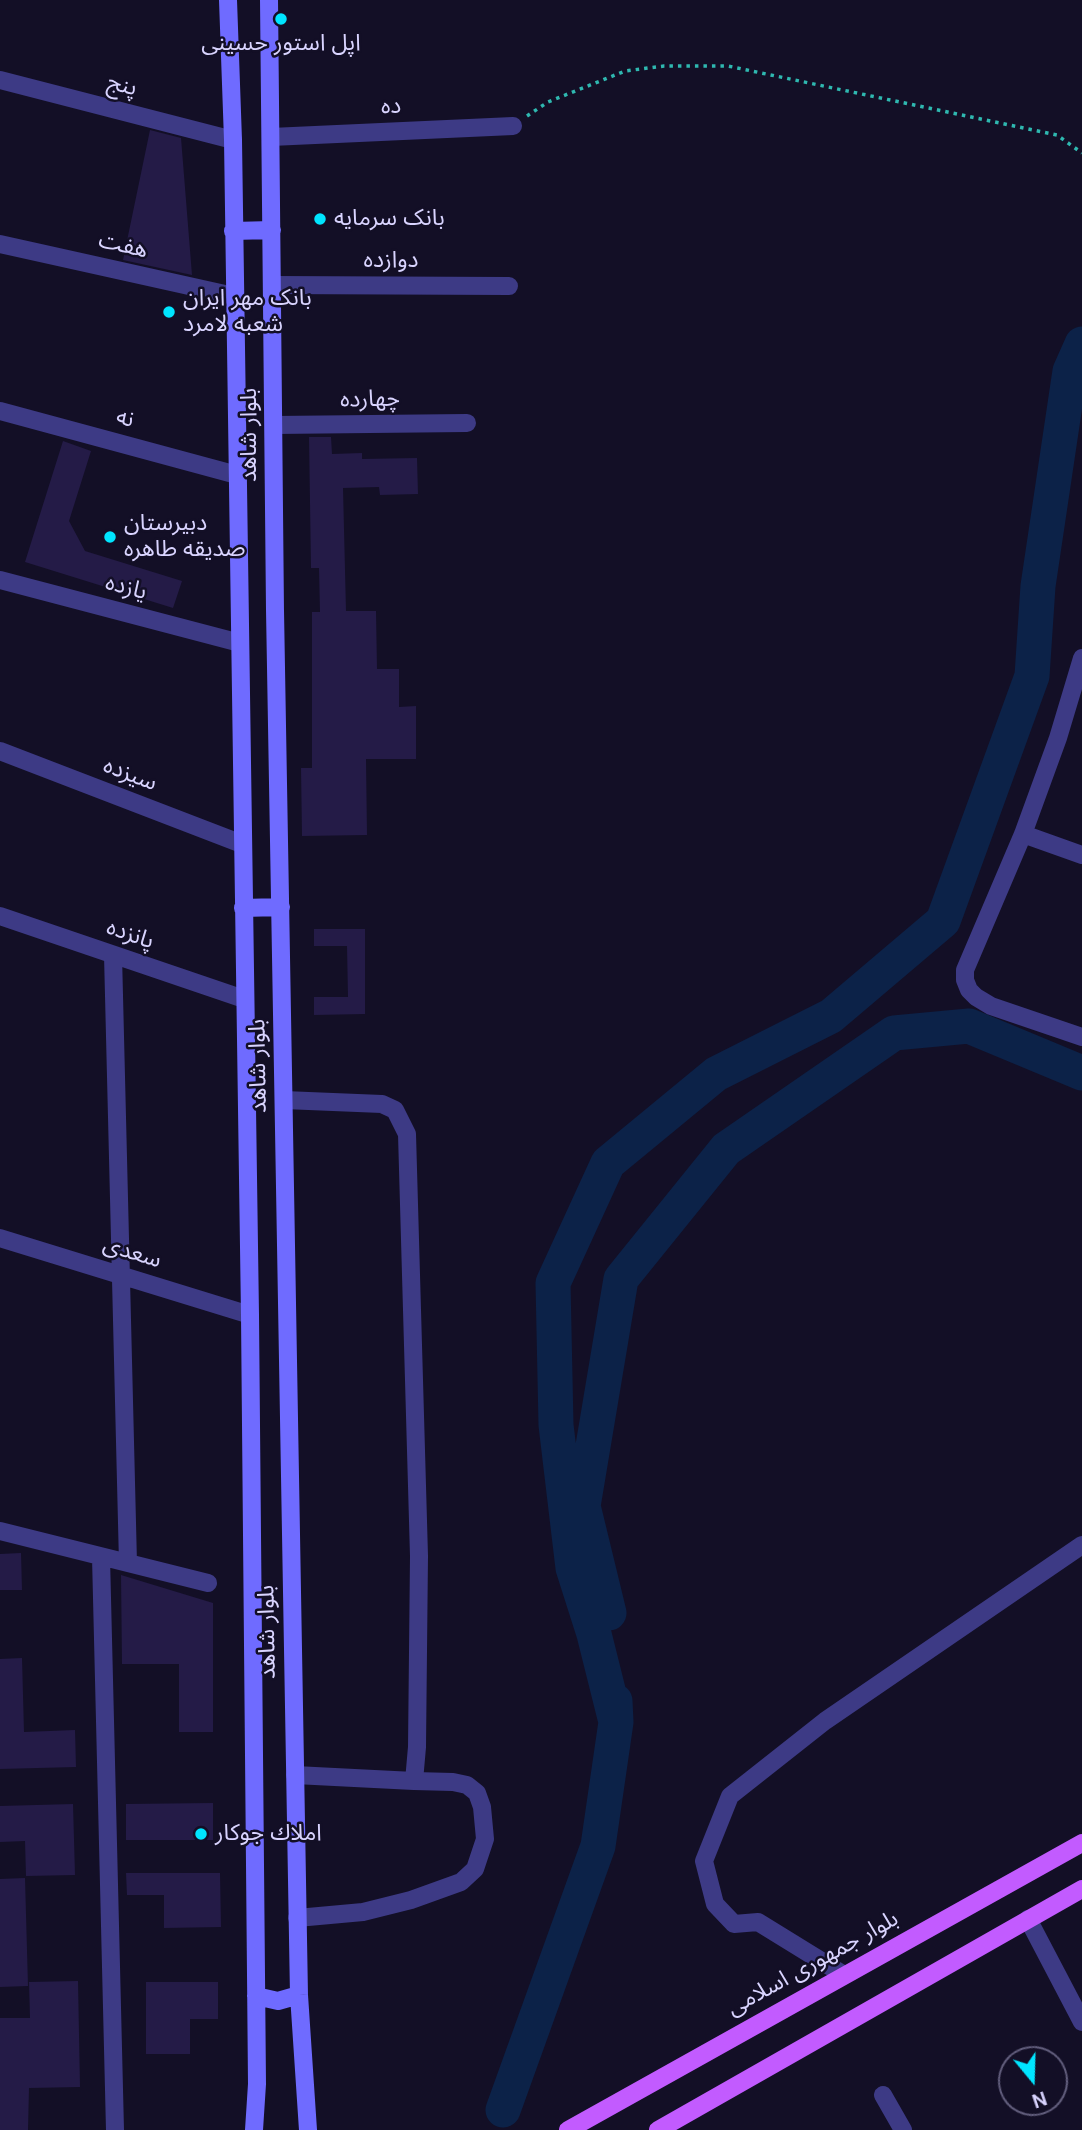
<!DOCTYPE html>
<html>
<head>
<meta charset="utf-8">
<style>
  body { margin:0 }
  #map { position:relative; width:1082px; height:2130px; overflow:hidden; background:#130f26; font-family:"DM Sans",sans-serif }
  canvas { display:block }
  .north { position:absolute; left:998px; top:2046px; width:70px; height:70px; box-sizing:border-box; background:#130f26; border:2px solid #625e7d; border-radius:50%; rotate:161deg; font-size:19px; font-weight:700; line-height:28px; text-align:center; color:#d9d4ff }
  .north::after { content:''; display:block; margin:auto; width:24px; height:32px; background:#00e5ff; clip-path:polygon(50% 0,100% 100%,50% 72%,0 100%) }
</style>
</head>
<body>
<div id="map">
<canvas width="1082" height="2130"></canvas>
<div class="north">N</div>
</div>
<script>
const context = document.querySelector('canvas').getContext('2d');
context.lineJoin = 'round';
const shape = rows => new Path2D(rows.map(r => 'M' + r).join(''));
function strokePath(path, color, width, dash) { context.strokeStyle = color; context.lineWidth = width; context.lineCap = dash ? 'butt' : 'round'; context.setLineDash(dash || []); context.stroke(path); }
function fill(path, color) { context.fillStyle = color; context.fill(path, 'evenodd'); }
function write(font, color, halo, rows, align = 'center') {
  context.font = font + ' "DM Sans","Noto Sans Arabic",sans-serif'; context.lineWidth = 5; context.setLineDash([]); context.textBaseline = 'middle'; context.strokeStyle = halo; context.fillStyle = color; for (const [text, x, y, turn = 0] of rows) {
    context.save(); context.translate(x, y); context.rotate((+turn || 0) * Math.PI / 180); context.textAlign = isNaN(turn) ? turn : align; if (halo) context.strokeText(text, 0, 0); context.fillText(text, 0, 0); context.restore();
  }
}
const river = shape([
  [609,1613,583,1506,621,1279,726,1149,894,1033,969,1026,1082,1073],
  [616,1722,594,1634,573,1568,556,1425,553,1283,608,1163,716,1074,831,1016,943,921,1032,676,1038,586,1070,371,1082,344],
  [503,2110,598,1846,616,1722,615,1701]
]);
const building = shape([
  [150,130,181,138,192,275,123,260],
  [309,437,331,437,332,454,362,453,362,459,417,458,418,494,380,495,379,487,343,488,346,611,376,611,377,669,399,669,399,707,416,706,416,759,366,759,367,835,302,836,301,768,312,768,312,612,320,612,319,568,311,568],
  [63,441,91,451,69,521,85,551,182,581,173,608,25,562],
  [314,929,365,929,365,1014,314,1015,314,997,348,997,347,946,314,946],
  [21,1553,22,1590,0,1590,0,1554],
  [121,1575,213,1603,213,1732,179,1732,179,1664,122,1664],
  [22,1658,24,1732,75,1730,76,1767,0,1769,0,1659],
  [213,1803,213,1840,126,1840,126,1804],
  [73,1804,75,1875,26,1876,25,1841,0,1842,0,1806],
  [126,1873,220,1873,221,1927,164,1928,164,1895,127,1895],
  [25,1878,28,1986,0,1987,0,1879],
  [78,1981,80,2087,29,2088,28,2130,0,2130,0,2018,30,2018,29,1982],
  [146,1982,218,1982,218,2019,190,2019,190,2054,146,2054]
]);
const path = shape([
  [527,116,548,102,625,71,664,66,728,66,1057,135,1082,153]
]);
const minor = shape([
  [0,80,233,140],
  [271,137,513,126],
  [0,244,234,296],
  [273,285,509,286],
  [0,411,237,475],
  [274,425,467,423],
  [0,580,240,643],
  [1082,658,1058,738,1023,834,965,970,965,980,969,990,976,997,991,1006,1082,1037],
  [0,751,242,844],
  [1023,834,1082,855],
  [0,916,244,999],
  [113,955,128,1563],
  [284,1100,382,1104,395,1110,407,1134,419,1556,417,1747,414,1781,453,1782,467,1785,477,1793,482,1807,485,1839,475,1869,461,1882,411,1900,363,1912,297,1918],
  [0,1238,250,1315],
  [0,1531,208,1583],
  [101,1557,115,2130],
  [295,1775,414,1781],
  [1028,1919,1082,2022],
  [844,1975,758,1922,734,1924,715,1904,704,1861,730,1796,825,1721,1082,1545],
  [883,2095,903,2130]
]);
const secondary = shape([
  [228,0,233,140,250,1315,257,2084,254,2130],
  [269,0,275,610,299,1995,308,2130],
  [233,231,272,230],
  [243,908,281,907],
  [256,1996,278,2001,299,1995]
]);
const primary = shape([
  [568,2130,1082,1843],
  [658,2130,1082,1889]
]);
const markers = [
  [281,19,7,"#00e5ff"],
  [320,219,7,"#00e5ff"],
  [169,312,7,"#00e5ff"],
  [110,537,7,"#00e5ff"],
  [201,1834,7,"#00e5ff"]
];
const poiNames = [
  ["اپل استور حسینی",281,44,"center"],
  ["بانک سرمایه",334,219],
  ["بانک مهر ایران",183,299],
  ["شعبه لامرد",183,325],
  ["دبیرستان",124,524],
  ["صدیقه طاهره",124,550],
  ["املاك جوكار",215,1834]
];
const streetNames = [
  ["پنج",122,86,14],
  ["ده",391,107,-3],
  ["هفت",123,246,13],
  ["دوازده",391,261],
  ["چهارده",370,400,-1],
  ["نه",125,419,15],
  ["بلوار شاهد",250,435,-90],
  ["یازده",126,588,15],
  ["سیزده",130,775,21],
  ["پانزده",130,935,19],
  ["بلوار شاهد",259,1066,-91],
  ["سعدی",132,1253,17],
  ["بلوار شاهد",268,1632,-91],
  ["بلوار جمهوری اسلامی",813,1964,-29]
];
strokePath(river, '#0c2248', 35);
fill(building, '#241b47');
strokePath(path, '#2fb8b0', 3.5, [3.5, 5]);
strokePath(minor, '#3d3a85', 18);
strokePath(secondary, '#6f6bff', 18);
strokePath(primary, '#c25bff', 18);
for (const [x, y, r, color] of markers) { const dot = new Path2D(); dot.arc(x, y, r, 0, 2 * Math.PI); context.fillStyle = color; context.fill(dot); strokePath(dot, '#130f26', 2.5); }
write('23px', '#d9d4ff', '#130f26', poiNames, 'left');
write('23px', '#d9d4ff', '#130f26', streetNames);
</script>
</body>
</html>
